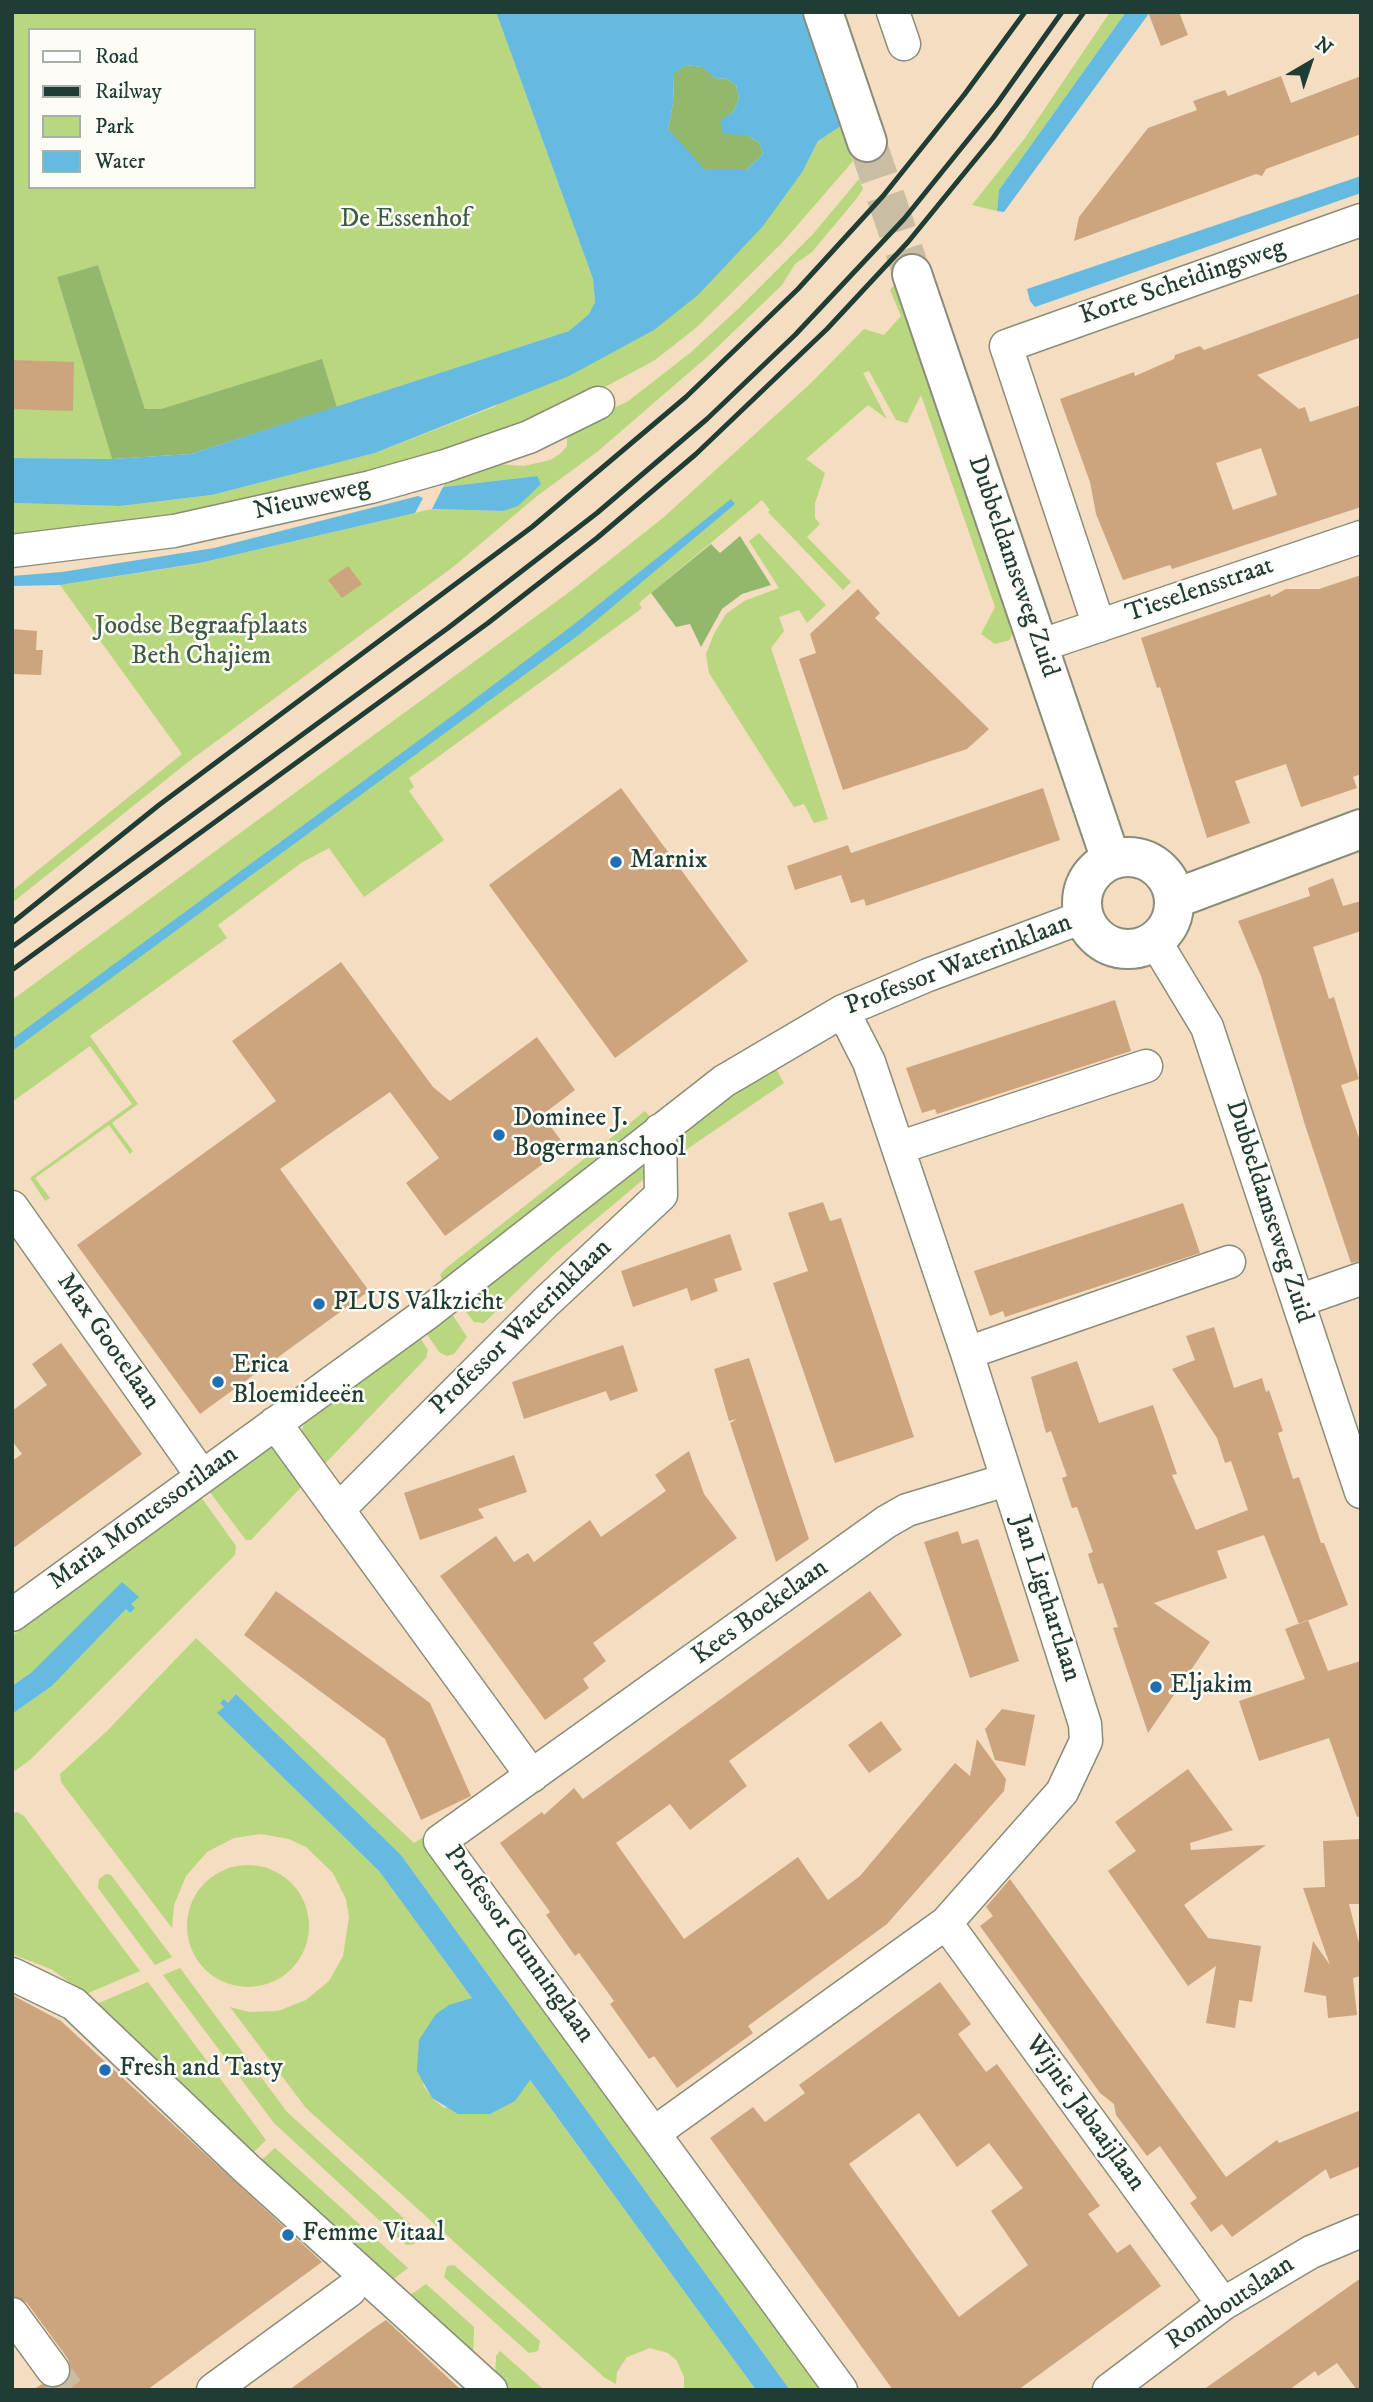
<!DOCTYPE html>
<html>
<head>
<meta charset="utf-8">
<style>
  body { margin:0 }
  #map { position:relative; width:1373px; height:2402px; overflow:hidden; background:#f4ddc0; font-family:"IM FELL DW Pica",serif }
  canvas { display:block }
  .frame { position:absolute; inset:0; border:14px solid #1f3d34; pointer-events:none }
  .legend { position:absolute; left:28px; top:28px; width:228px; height:161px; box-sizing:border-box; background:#fdfcf7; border:2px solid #a4b0a9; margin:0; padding:9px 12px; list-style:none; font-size:21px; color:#1f3d34 }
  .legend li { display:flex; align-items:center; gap:14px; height:35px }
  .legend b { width:35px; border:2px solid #a4b0a9 }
  .north { position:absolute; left:1275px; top:28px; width:70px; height:70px; -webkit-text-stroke:5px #fdfcf7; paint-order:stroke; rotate:39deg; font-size:19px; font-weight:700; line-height:28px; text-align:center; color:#1f3d34 }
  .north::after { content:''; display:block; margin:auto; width:24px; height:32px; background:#1f3d34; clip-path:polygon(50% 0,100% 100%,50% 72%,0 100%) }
</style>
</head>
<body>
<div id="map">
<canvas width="1373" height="2402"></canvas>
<div class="frame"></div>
<ul class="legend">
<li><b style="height:9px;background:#fff"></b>Road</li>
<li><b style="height:9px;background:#1f3d34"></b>Railway</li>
<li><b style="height:19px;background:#b8d77e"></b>Park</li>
<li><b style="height:19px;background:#65bae2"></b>Water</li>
</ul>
<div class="north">N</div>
</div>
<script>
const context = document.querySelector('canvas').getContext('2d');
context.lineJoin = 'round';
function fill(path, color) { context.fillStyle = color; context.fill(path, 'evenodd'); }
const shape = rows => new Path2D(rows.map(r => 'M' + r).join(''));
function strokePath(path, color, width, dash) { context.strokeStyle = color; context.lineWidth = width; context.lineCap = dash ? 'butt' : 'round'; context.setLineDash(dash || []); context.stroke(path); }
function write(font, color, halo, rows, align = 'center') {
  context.font = font + ' "IM FELL DW Pica",serif'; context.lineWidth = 5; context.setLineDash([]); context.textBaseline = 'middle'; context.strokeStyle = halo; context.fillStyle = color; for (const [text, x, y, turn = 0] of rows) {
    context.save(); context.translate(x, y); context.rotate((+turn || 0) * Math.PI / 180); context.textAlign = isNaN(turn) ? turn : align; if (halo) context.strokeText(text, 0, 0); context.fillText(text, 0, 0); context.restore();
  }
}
const green = shape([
  [12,12,496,12,593,279,595,302,589,314,569,331,337,407,322,360,161,409,145,409,98,265,57,277,112,459,12,458],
  [30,30,254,30,254,187,30,187],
  [1110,12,1126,12,999,190,997,211,972,205,1025,138],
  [841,126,853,161,782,243,697,327,655,360,592,394,527,425,410,466,174,521,12,541,12,503,120,506,212,495,375,453,494,407,784,196,803,171,818,141],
  [859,179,863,189,857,198,812,252,795,264,782,285,707,357,597,452,537,496,453,567,188,762,12,903,12,891,182,754,60,585,196,564,432,509,503,511,537,476,443,487,452,473,482,463,524,466,550,460,560,454,567,446,567,433,589,418,627,402,690,353,738,309,813,234],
  [895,284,1013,631,1010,640,995,644,981,634,995,607,921,395,907,423,896,420,869,371,863,373,887,419,868,405,806,459,825,473,815,503,815,518,820,524,807,537,851,582,843,590,768,512,770,510,762,500,639,603,642,608,637,612,409,778,414,787,409,791,444,840,364,897,329,848,301,863,218,925,227,938,90,1036,138,1104,112,1123,133,1151,130,1154,109,1125,35,1178,50,1198,45,1201,30,1178,132,1104,90,1046,12,1102,12,1000,572,590,664,517,811,383,864,329,884,335,901,316,890,290],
  [759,533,826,605,807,623,799,610,779,617,784,631,771,648,828,819,814,823,804,804,794,807,709,673,706,654,714,634,726,614,744,601,779,588,749,541],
  [775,1067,784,1083,671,1160,665,1147,716,1108],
  [645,1111,650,1117,559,1192,444,1280,442,1279,440,1275,445,1269],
  [642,1166,645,1178,557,1252,484,1323,474,1322,462,1307],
  [452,1314,467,1337,454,1354,447,1356,440,1353,426,1333],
  [420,1338,428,1350,426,1358,320,1469,299,1438,306,1419],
  [276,1442,306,1482,251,1540,246,1540,209,1491],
  [201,1497,236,1546,235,1555,31,1759,12,1773,12,1714,52,1686,126,1609,130,1613,130,1604,12,1686,12,1636],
  [196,1638,414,1843,422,1838,825,2390,790,2390,401,1855,236,1694,228,1703,224,1699,220,1703,224,1707,218,1714,379,1871,472,1998,423,2085,432,2098,444,2108,524,2089,529,2079,756,2390,684,2390,684,2377,677,2361,668,2353,650,2348,627,2357,617,2372,616,2384,605,2378,306,2108,230,2007,249,2012,278,2011,306,2000,329,1981,343,1956,349,1917,346,1899,333,1873,306,1847,289,1839,261,1834,234,1838,207,1852,186,1876,174,1905,172,1928,61,1782,60,1774,107,1731],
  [17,1812,24,1816,140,1971,86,1994,51,1969,12,1954,12,1814],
  '187 1926a61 61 0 1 1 122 0a61 61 0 1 1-122 0Z',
  [106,1874,111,1875,172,1957,155,1965,98,1888,99,1879],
  [180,1968,287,2112,419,2232,414,2244,406,2245,274,2123,163,1975],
  [148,1982,266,2140,248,2158,99,2007,99,2003],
  [275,2148,408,2268,386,2285,256,2165],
  [454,2265,540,2341,538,2351,529,2353,444,2277,447,2266],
  [426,2284,474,2327,473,2363,403,2300],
  [500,2351,542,2388,503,2390,495,2382,496,2356]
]);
const forest = shape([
  [686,65,703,67,715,78,727,79,736,85,739,99,733,112,721,121,759,142,763,154,746,170,705,170,696,164,668,129,673,104,674,72],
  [98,265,145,409,161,409,322,359,337,407,191,454,112,459,57,277],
  [740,536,771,585,742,594,722,609,701,647,690,624,676,627,651,593,711,544,720,553]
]);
const water = shape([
  [496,12,802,12,841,126,818,141,803,171,763,226,698,295,654,330,569,376,375,453,212,495,120,506,12,503,12,458,112,459,191,454,569,331,589,314,595,302,593,279],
  [686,65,702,67,715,78,727,79,736,85,739,99,733,112,721,120,722,133,748,136,759,142,763,154,746,170,705,170,668,129,673,104,674,73],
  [1126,12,1150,12,1004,212,997,211,999,190],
  [1361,176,1361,193,1035,307,1030,301,1027,289],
  [537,476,541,484,518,506,503,511,432,509,443,487],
  [418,496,423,498,415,513,200,563,60,585,12,586,12,576,62,572,214,548],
  [731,499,735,504,580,634,12,1051,12,1039,456,713,573,625],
  [122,1582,139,1597,131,1604,135,1608,130,1613,126,1609,52,1686,12,1714,12,1686,32,1672],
  [236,1694,401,1855,790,2390,756,2390,530,2080,515,2101,490,2114,458,2114,432,2098,417,2071,419,2040,436,2014,449,2005,472,1998,379,1871,217,1713,224,1707,220,1703,224,1699,228,1703]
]);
const building = shape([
  [1148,12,1179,12,1188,35,1161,46],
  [1281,76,1291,103,1361,76,1361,134,1266,169,1262,176,1256,174,1074,241,1079,217,1148,128,1197,110,1193,101,1225,90,1228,96],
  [1361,293,1361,337,1257,375,1299,409,1305,407,1310,422,1361,405,1361,507,1172,569,1170,565,1123,580,1096,514,1090,482,1060,399,1134,372,1135,376,1174,359,1175,355,1200,346,1204,350],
  [1261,448,1277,495,1233,510,1216,463],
  [12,360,74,362,73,411,12,409],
  [348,566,362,584,342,598,328,580],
  [1361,575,1361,774,1353,777,1357,788,1301,807,1286,764,1235,781,1250,823,1207,838,1160,687,1157,688,1141,638,1270,594,1271,597,1286,589,1319,589],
  [858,589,880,613,875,618,989,729,967,749,843,790,799,659,816,653,810,634],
  [12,629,37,631,36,650,43,650,41,675,12,674],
  [621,788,748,961,615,1058,489,885],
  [1043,788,1060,840,866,906,864,899,851,903,841,875,795,890,787,866,848,845,851,853],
  [1333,878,1343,906,1361,901,1361,931,1313,947,1329,999,1334,997,1359,1079,1341,1085,1361,1144,1361,1261,1351,1263,1305,1125,1261,976,1238,921,1310,896,1308,888],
  [341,962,433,1087,450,1101,537,1037,575,1090,542,1115,566,1147,445,1236,406,1183,439,1158,390,1092,325,1137,280,1169,369,1291,200,1414,77,1245,276,1101,232,1041],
  [1115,1000,1131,1051,937,1114,935,1109,922,1113,906,1068],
  [823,1202,830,1221,841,1218,914,1437,835,1463,773,1283,808,1271,788,1213],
  [1183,1203,1200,1253,1005,1317,1003,1311,990,1316,974,1271],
  [730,1234,742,1270,714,1279,718,1291,691,1301,687,1288,633,1307,621,1271],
  [1214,1327,1234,1388,1262,1378,1266,1392,1269,1390,1283,1431,1278,1433,1293,1479,1299,1477,1321,1543,1324,1543,1348,1605,1299,1624,1264,1535,1217,1551,1227,1578,1154,1603,1210,1642,1148,1733,1113,1628,1118,1627,1103,1583,1098,1584,1093,1570,1088,1554,1093,1552,1077,1507,1072,1508,1062,1478,1067,1476,1051,1431,1046,1433,1031,1377,1077,1361,1099,1423,1153,1405,1177,1474,1172,1475,1196,1530,1248,1510,1231,1461,1225,1463,1217,1438,1172,1369,1195,1360,1186,1336],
  [61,1343,142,1454,12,1549,12,1461,22,1454,12,1441,12,1411,47,1385,32,1364],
  [623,1345,638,1391,610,1401,606,1391,524,1419,512,1382],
  [749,1358,809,1539,776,1562,730,1423,737,1419,729,1421,714,1369],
  [689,1451,704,1494,737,1538,593,1643,606,1661,583,1679,589,1688,545,1720,440,1576,496,1536,514,1562,528,1553,534,1562,590,1520,601,1537,666,1491,655,1475],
  [514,1455,527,1492,478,1509,484,1518,420,1540,404,1493],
  [958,1531,962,1544,978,1539,1019,1661,970,1678,924,1542],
  [276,1591,430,1703,471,1796,421,1820,385,1739,244,1635],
  [870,1591,902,1635,729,1761,747,1786,690,1830,670,1804,616,1843,684,1939,798,1857,828,1900,860,1876,955,1763,970,1776,977,1739,1006,1779,1004,1791,887,1924,748,2026,753,2033,677,2088,654,2056,649,2059,610,2004,614,2001,579,1953,575,1956,546,1915,550,1912,500,1843,542,1812,544,1815,574,1788,583,1799],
  [1308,1620,1328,1671,1361,1661,1361,1816,1357,1817,1329,1738,1259,1761,1239,1701,1305,1679,1285,1629],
  [1002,1709,1035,1715,1025,1766,995,1760,985,1729],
  [881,1721,902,1750,869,1773,848,1745],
  [1188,1769,1233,1830,1190,1843,1191,1850,1266,1845,1184,1905,1208,1938,1261,1946,1252,2002,1239,2000,1235,2028,1206,2023,1216,1966,1188,1986,1108,1871,1136,1851,1115,1822],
  [1361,1839,1361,1904,1349,1904,1361,1951,1361,1976,1353,1978,1357,2015,1328,2018,1326,1996,1304,1992,1313,1941,1330,1965,1303,1888,1325,1887,1323,1841],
  [1010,1879,1226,2177,1277,2140,1279,2143,1361,2110,1361,2166,1330,2179,1326,2169,1232,2237,1222,2224,1211,2232,1190,2203,1197,2198,1160,2146,1147,2156,1116,2115,1114,2104,1100,2093,980,1926,993,1916,986,1907],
  [940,1982,971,2024,958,2034,986,2072,997,2064,1100,2206,1088,2214,1117,2253,1130,2244,1161,2286,1018,2390,893,2390,710,2138,753,2107,765,2122,805,2093,799,2085],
  [919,2113,957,2167,989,2143,1023,2188,991,2211,1028,2265,959,2317,849,2164],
  [12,1995,61,2021,322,2262,147,2390,33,2390,42,2384,54,2388,63,2385,71,2369,68,2359,27,2303,12,2296],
  [1361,2278,1361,2390,1357,2390,1337,2363,1318,2376,1315,2371,1289,2390,1203,2390],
  [386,2320,461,2390,289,2390,374,2328]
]);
const streetTunnel = shape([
  [53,2370,68,2390]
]);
const secondaryTunnel = shape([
  [867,142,912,274]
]);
const street = shape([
  [893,12,904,44],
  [12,551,174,531,371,487,445,466,529,437,598,403],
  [1099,626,1006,346,1361,220],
  [1039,646,1361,537],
  [1155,941,1207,1027,1361,1492],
  [898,1148,1146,1066],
  [12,1207,202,1476],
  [1298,1301,1361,1279],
  [967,1353,1229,1262],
  [275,1423,532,1776],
  [338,1510,546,1302,661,1195,660,1130],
  [12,1615,430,1311,724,1081,843,1011,928,975,1083,917],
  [946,1923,1223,2304],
  [12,1974,74,2004,246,2168,491,2390],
  [654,2133,946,1923,1062,1792,1086,1741,1085,1724,967,1353,869,1062,843,1011],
  [12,2314,53,2370],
  [213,2390,350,2290],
  [841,2390,440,1841,886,1522,907,1510,1006,1480],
  [1109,2390,1223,2304,1311,2252,1361,2231]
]);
const secondary = shape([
  [823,12,867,142],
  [912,274,1111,860],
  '1082 903a46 46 0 1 1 92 0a46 46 0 1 1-92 0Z',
  [1174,899,1361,829]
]);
const rail = shape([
  [12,923,159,805,532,527,686,397,798,289,883,196,964,95,1025,12],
  [12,947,448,628,597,513,707,419,795,335,904,219,996,105,1062,12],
  [12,970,488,623,597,538,696,454,827,329,908,242,993,138,1084,12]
]);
const markers = [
  [616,862,7,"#1f6fb2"],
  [499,1135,7,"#1f6fb2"],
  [319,1304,7,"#1f6fb2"],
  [218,1382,7,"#1f6fb2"],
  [1156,1687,7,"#1f6fb2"],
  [105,2070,7,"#1f6fb2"],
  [288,2235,7,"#1f6fb2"]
];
const parkNames = [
  ["De Essenhof",405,221],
  ["Joodse Begraafplaats",201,628],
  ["Beth Chajiem",201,658]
];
const streetNames = [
  ["Korte Scheidingsweg",1183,283,-19],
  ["Nieuweweg",312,500,-13],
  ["Dubbeldamseweg Zuid",1012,567,71],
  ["Tieselensstraat",1200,591,-19],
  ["Professor Waterinklaan",959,966,-21],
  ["Dubbeldamseweg Zuid",1268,1212,72],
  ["Professor Waterinklaan",522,1328,-44],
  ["Max Gootelaan",107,1342,55],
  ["Maria Montessorilaan",144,1519,-36],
  ["Jan Ligthartlaan",1045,1599,72],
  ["Kees Boekelaan",761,1613,-36],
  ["Professor Gunninglaan",518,1945,54],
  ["Wijnie Jabaaijlaan",1084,2114,54],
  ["Romboutslaan",1231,2304,-34]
];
const poiNames = [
  ["Marnix",630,862],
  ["Dominee J.",513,1120],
  ["Bogermanschool",513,1150],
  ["PLUS Valkzicht",333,1304],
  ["Erica",232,1367],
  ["Bloemideeën",232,1397],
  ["Eljakim",1170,1687],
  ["Fresh and Tasty",119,2070],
  ["Femme Vitaal",302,2235]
];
fill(green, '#b8d77e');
fill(forest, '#92b86d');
fill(water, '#65bae2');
fill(building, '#cca57e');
strokePath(streetTunnel, '#c9bda4', 32, [32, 16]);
strokePath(secondaryTunnel, '#c9bda4', 38, [38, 19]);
strokePath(street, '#8a8d7a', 35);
strokePath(secondary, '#8a8d7a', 42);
strokePath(street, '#fff', 32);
strokePath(secondary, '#fff', 38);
strokePath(rail, '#1f3d34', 5);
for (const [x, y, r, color] of markers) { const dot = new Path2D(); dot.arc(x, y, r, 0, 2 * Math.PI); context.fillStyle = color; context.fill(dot); strokePath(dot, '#fdfcf7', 2.5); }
write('26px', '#3e5c43', '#fdfcf7', parkNames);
write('26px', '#1f3d34', '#fdfcf7', streetNames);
write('26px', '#1f3d34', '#fdfcf7', poiNames, 'left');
</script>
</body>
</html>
